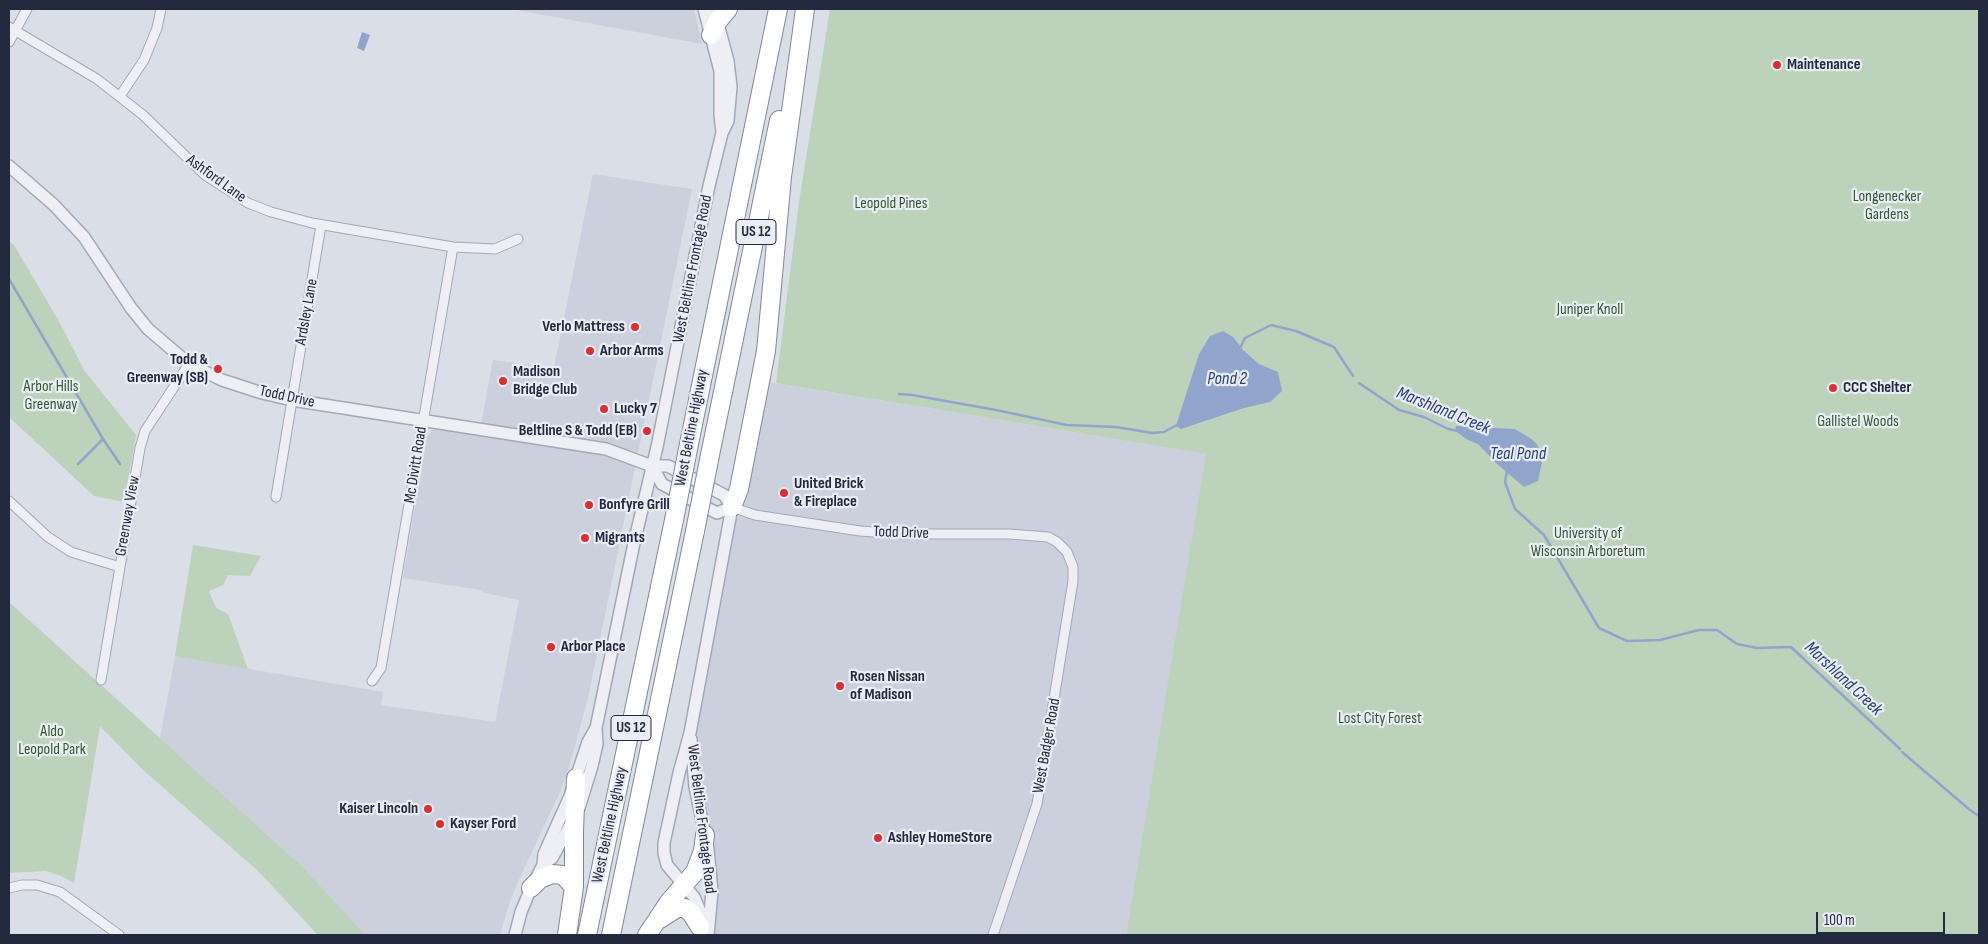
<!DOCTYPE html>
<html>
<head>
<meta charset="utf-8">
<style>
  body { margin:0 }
  #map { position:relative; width:1988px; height:944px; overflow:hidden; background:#dadee7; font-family:"Sofia Sans Condensed",sans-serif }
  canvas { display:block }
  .frame { position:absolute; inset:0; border:10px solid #23293e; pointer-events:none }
  .scale { position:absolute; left:1816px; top:912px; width:129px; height:22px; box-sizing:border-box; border:2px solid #23293e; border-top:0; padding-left:6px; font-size:15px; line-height:18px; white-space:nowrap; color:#23293e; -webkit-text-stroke:4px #eaedf5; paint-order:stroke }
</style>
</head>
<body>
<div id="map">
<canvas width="1988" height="944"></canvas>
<div class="frame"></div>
<div class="scale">100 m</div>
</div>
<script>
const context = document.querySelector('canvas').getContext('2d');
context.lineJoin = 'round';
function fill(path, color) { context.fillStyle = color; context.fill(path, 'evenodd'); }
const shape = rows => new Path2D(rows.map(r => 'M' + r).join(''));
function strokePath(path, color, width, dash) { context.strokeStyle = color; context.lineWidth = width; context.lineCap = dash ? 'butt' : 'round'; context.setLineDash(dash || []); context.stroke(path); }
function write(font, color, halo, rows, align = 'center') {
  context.font = font + ' "Sofia Sans Condensed",sans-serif'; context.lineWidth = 4.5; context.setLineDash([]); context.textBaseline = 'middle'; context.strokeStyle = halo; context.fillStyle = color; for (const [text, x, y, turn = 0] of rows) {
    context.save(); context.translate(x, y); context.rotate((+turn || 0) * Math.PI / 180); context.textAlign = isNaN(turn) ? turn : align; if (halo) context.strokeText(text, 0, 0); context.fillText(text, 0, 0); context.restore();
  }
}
const built = shape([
  [511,9,694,9,702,44],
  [593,174,692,189,588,698,569,768,560,792,517,884,508,907,500,935,366,935,302,866,160,738,175,656,383,692,381,705,495,722,519,600,485,593,481,590,403,578,427,437,432,430,438,429,479,435,493,360,554,368],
  [762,381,1207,454,1126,935,708,935,711,916,690,733]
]);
const green = shape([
  [830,9,1979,9,1979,935,1126,935,1206,454,776,383,799,202],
  [9,241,14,245,60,323,84,370,136,435,124,502,94,496,9,417],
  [193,545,261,556,250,576,228,575,223,585,209,591,216,608,228,614,248,669,175,656],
  [9,602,302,866,366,935,318,935,258,871,142,769,100,726,74,883,59,875,45,871,9,873]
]);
const water = shape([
  [362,32,370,35,364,51,357,48],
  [1223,331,1233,337,1243,350,1259,364,1278,372,1282,391,1270,402,1244,408,1181,429,1176,426,1199,354,1210,336],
  [1456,426,1515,429,1530,438,1536,443,1543,457,1538,481,1524,487,1496,463,1478,444,1468,440,1455,431]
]);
const stream = shape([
  [9,279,103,439,120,464],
  [1240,348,1245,338,1271,325,1296,331,1334,347,1353,376],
  [1359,383,1399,410,1424,417,1448,429,1458,431],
  [899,394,912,395,996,410,1067,425,1116,427,1152,433,1164,432,1177,425],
  [78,464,103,439],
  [1507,471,1505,482,1515,509,1544,535,1599,628,1627,641,1660,640,1699,630,1717,630,1737,644,1757,648,1791,647,1900,749],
  [1902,752,1970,810,1979,816]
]);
const minor = shape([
  [9,27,97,79,143,115,205,175,248,203,271,212,312,223,453,247,495,249,518,239],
  [9,42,27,9],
  [120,96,144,60,157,28,161,9],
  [276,497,321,225],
  [9,501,48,537,71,552,120,567],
  [732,507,755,515,860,531,904,534,1009,534,1048,537,1057,542,1067,552,1073,567,1073,581,1037,804,993,935],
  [101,680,140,448,145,431,189,364],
  [372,681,381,668,453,247],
  [9,888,22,885,37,885,60,892,119,935]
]);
const tertiary = shape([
  [704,9,720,71,720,115,722,132],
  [9,166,54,205,84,237,131,308,148,329,189,364,222,380,262,393,292,400,606,449,652,466,668,466,724,495,732,507],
  [652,466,662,484,717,513,732,507],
  [691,739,695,787,708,849,712,892,708,935],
  [579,808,592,766,597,744,596,728,634,543,657,447,709,186,722,133,728,121,731,87,728,61,714,9],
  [543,865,544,854,570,796,588,742,596,728],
  [700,927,700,911,694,897,667,865,664,853,664,843,679,773,690,733,732,507],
  [515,935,521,912,531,888,543,865,552,858,572,822]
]);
const motorway = shape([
  [711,35,718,21,728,9],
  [689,444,778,9],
  [710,455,779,120],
  [732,507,739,489,766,351,782,177,805,9],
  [531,888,540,879,552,874,563,875,574,887],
  [660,919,677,908,685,908,691,913,700,927],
  [567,935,574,887,574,831,576,778],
  [587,935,674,520],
  [611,935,695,531],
  [647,935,669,902,695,872,703,851,705,835]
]);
const motorwayBridge = shape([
  [674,520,689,444],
  [695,531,710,455]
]);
const markers = [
  [1777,65,5,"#dc2f30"],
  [635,327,5,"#dc2f30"],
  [590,351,5,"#dc2f30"],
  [218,369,5,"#dc2f30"],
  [503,381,5,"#dc2f30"],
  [1833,388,5,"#dc2f30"],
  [604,409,5,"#dc2f30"],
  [647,431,5,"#dc2f30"],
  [784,493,5,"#dc2f30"],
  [589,505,5,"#dc2f30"],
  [585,538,5,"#dc2f30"],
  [551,647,5,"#dc2f30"],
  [840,686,5,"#dc2f30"],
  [428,809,5,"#dc2f30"],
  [440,824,5,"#dc2f30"],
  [878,838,5,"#dc2f30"]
];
const shields = [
  [756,232,40],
  [631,728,40]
];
const shieldNames = [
  ["US 12",756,232],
  ["US 12",631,728]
];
const poiNames = [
  ["Maintenance",1787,65],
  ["Verlo Mattress",625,327,"right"],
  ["Arbor Arms",600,351],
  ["Todd &",208,360,"right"],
  ["Greenway (SB)",208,378,"right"],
  ["Madison",513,372],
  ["Bridge Club",513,390],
  ["CCC Shelter",1843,388],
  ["Lucky 7",614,409],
  ["Beltline S & Todd (EB)",637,431,"right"],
  ["United Brick",794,484],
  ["& Fireplace",794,502],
  ["Bonfyre Grill",599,505],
  ["Migrants",595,538],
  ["Arbor Place",561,647],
  ["Rosen Nissan",850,677],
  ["of Madison",850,695],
  ["Kaiser Lincoln",418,809,"right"],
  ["Kayser Ford",450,824],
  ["Ashley HomeStore",888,838]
];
const streetNames = [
  ["Ashford Lane",216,179,36],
  ["West Beltline Frontage Road",693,269,-79],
  ["Ardsley Lane",307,312,-80],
  ["Todd Drive",287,397,12],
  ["West Beltline Highway",692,428,-79],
  ["Mc Divitt Road",416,465,-81],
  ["Greenway View",128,516,-80],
  ["Todd Drive",901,533,2],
  ["West Badger Road",1047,746,-80],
  ["West Beltline Frontage Road",701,819,83],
  ["West Beltline Highway",610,825,-78]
];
const parkNames = [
  ["Longenecker",1887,197],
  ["Gardens",1887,215],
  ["Leopold Pines",891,204],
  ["Juniper Knoll",1590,310],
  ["Arbor Hills",51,387],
  ["Greenway",51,405],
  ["Gallistel Woods",1858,422],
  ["University of",1588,534],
  ["Wisconsin Arboretum",1588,552],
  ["Lost City Forest",1380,719],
  ["Aldo",52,732],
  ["Leopold Park",52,750]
];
const waterNames = [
  ["Pond 2",1227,379],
  ["Marshland Creek",1443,411,22],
  ["Teal Pond",1518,454],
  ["Marshland Creek",1843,679,43]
];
fill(built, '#ccd0dc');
fill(green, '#bdd2bb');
fill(water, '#91a5cc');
strokePath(stream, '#91a5cc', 2.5);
strokePath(minor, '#a3a8b4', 11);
strokePath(tertiary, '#a3a8b4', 14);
strokePath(motorway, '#80889f', 20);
strokePath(minor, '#edeff5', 9);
strokePath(tertiary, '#edeff5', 11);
strokePath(motorway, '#fff', 18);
strokePath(motorwayBridge, '#80889f', 20, []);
strokePath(motorwayBridge, '#fff', 18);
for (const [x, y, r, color] of markers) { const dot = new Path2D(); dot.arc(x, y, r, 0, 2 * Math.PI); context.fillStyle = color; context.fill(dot); strokePath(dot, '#eaedf5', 2); }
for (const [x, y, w] of shields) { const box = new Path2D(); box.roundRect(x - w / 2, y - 12.5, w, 25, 4); context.fillStyle = '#eaedf5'; context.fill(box); strokePath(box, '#23293e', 1); }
write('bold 15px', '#23293e', null, shieldNames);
write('bold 16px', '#23293e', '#eaedf5', poiNames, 'left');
write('16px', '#23293e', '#eaedf5', streetNames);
write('16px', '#315b2f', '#eaedf5', parkNames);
write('italic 18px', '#294176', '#eaedf5', waterNames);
</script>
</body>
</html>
